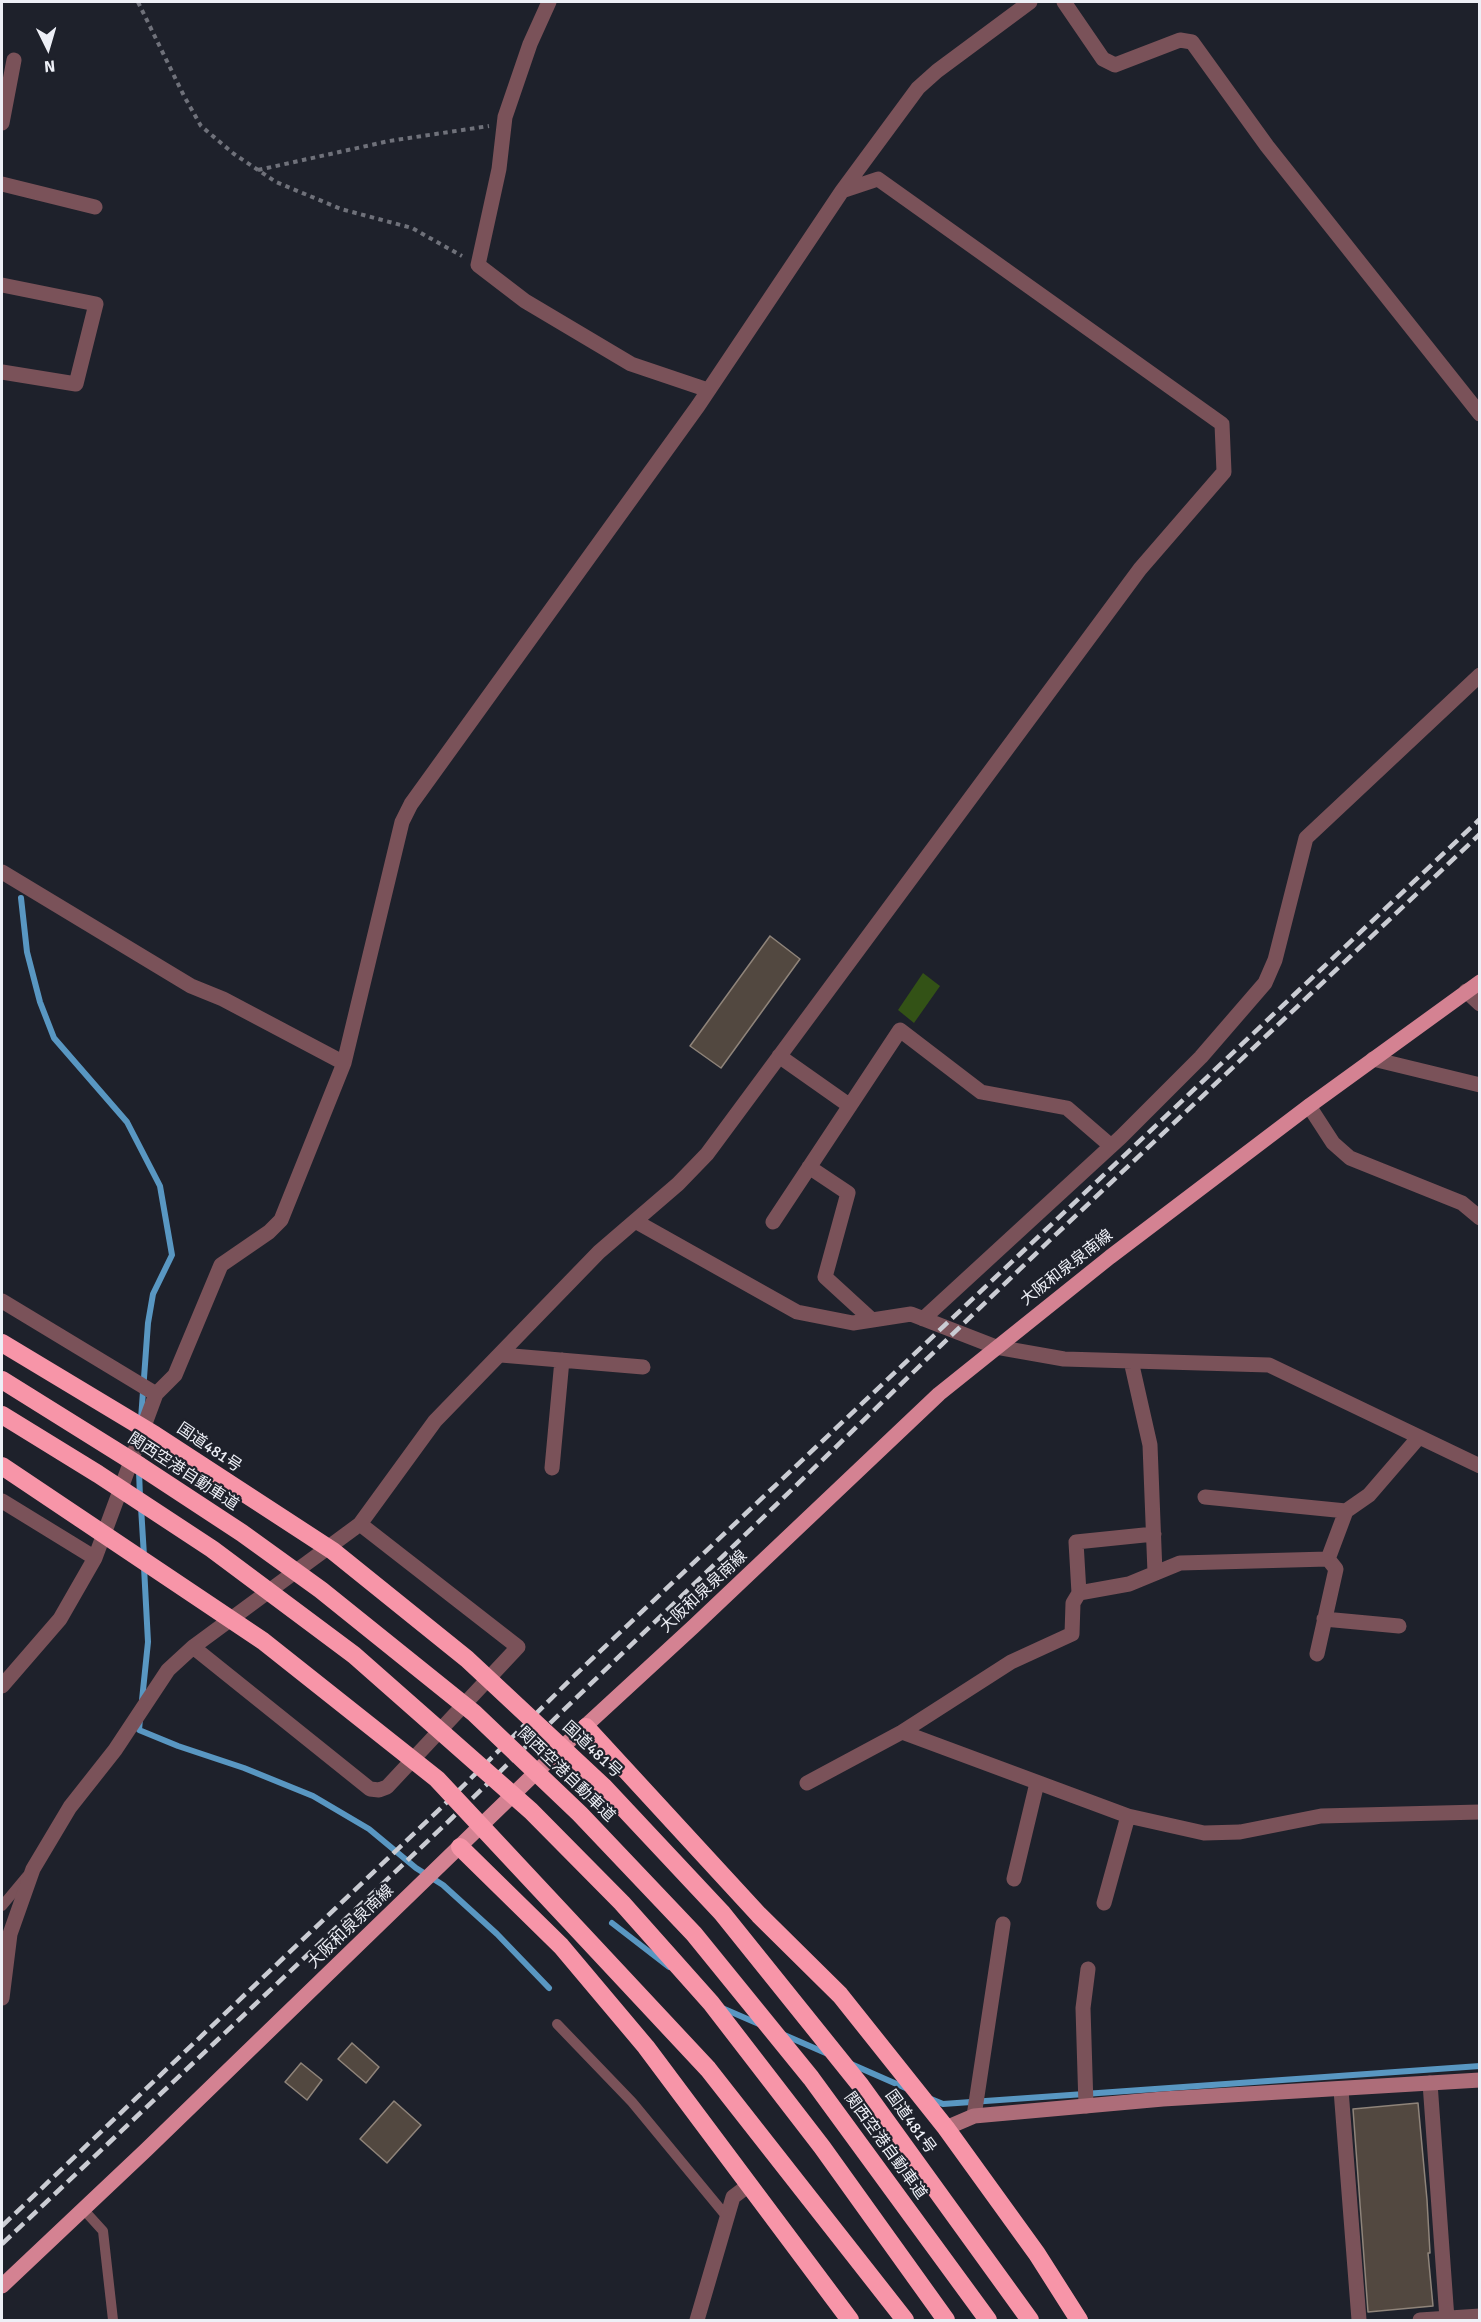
<!DOCTYPE html>
<html>
<head>
<meta charset="utf-8">
<style>
  body { margin:0 }
  #map { position:relative; width:1481px; height:2322px; overflow:hidden; background:#1e212b; font-family:Signika,sans-serif }
  canvas { display:block }
  .frame { position:absolute; inset:0; border:3px solid #edeff6; pointer-events:none }
  .north { position:absolute; left:18px; top:18px; width:60px; height:60px; -webkit-text-stroke:4px #1e212b; paint-order:stroke; rotate:175deg; font-size:16px; font-weight:700; line-height:24px; text-align:center; color:#edeff6 }
  .north::after { content:''; display:block; margin:auto; width:21px; height:27px; background:#edeff6; clip-path:polygon(50% 0,100% 100%,50% 72%,0 100%) }
</style>
</head>
<body>
<div id="map">
<canvas width="1481" height="2322"></canvas>
<div class="frame"></div>
<div class="north">N</div>
</div>
<script>
const context = document.querySelector('canvas').getContext('2d');
context.lineJoin = 'round';
function fill(path, color) { context.fillStyle = color; context.fill(path, 'evenodd'); }
const shape = rows => new Path2D(rows.map(r => 'M' + r).join(''));
function strokePath(path, color, width, dash) { context.strokeStyle = color; context.lineWidth = width; context.lineCap = dash ? 'butt' : 'round'; context.setLineDash(dash || []); context.stroke(path); }
function write(font, color, halo, rows, align = 'center') {
  context.font = font + ' Signika,"Noto Sans JP",sans-serif'; context.lineWidth = 4.5; context.setLineDash([]); context.textBaseline = 'middle'; context.strokeStyle = halo; context.fillStyle = color; for (const [text, x, y, turn = 0] of rows) {
    context.save(); context.translate(x, y); context.rotate((+turn || 0) * Math.PI / 180); context.textAlign = isNaN(turn) ? turn : align; if (halo) context.strokeText(text, 0, 0); context.fillText(text, 0, 0); context.restore();
  }
}
const green = shape([
  [923,973,940,986,914,1023,898,1010]
]);
const stream = shape([
  [21,898,27,952,40,1002,54,1038,127,1122,160,1186,172,1255,153,1294,148,1323,141,1419],
  [139,1471,140,1497],
  [141,1507,144,1556],
  [142,1700,148,1642,144,1567],
  [140,1719,139,1730,178,1746,244,1768,313,1796,369,1829,416,1868,443,1885,497,1934,549,1988],
  [612,1923,669,1967],
  [722,2008,759,2024],
  [782,2034,828,2054],
  [851,2064,908,2089],
  [931,2099,943,2104,1480,2066]
]);
const building = shape([
  [770,936,800,959,721,1068,690,1046,770,936],
  [352,2043,379,2067,366,2083,338,2059,352,2043],
  [301,2063,322,2080,307,2100,285,2082,301,2063],
  [394,2101,421,2125,387,2163,360,2139,394,2101],
  [1418,2103,1427,2200,1430,2253,1428,2253,1433,2306,1368,2312,1353,2109,1418,2103]
]);
const path = shape([
  [138,2,184,96,201,126,234,154,276,182,341,209,412,228,462,256],
  [258,170,389,141,489,126]
]);
const lane = shape([
  [2,1906,27,1876],
  [557,2024,632,2102,727,2217],
  [83,2209,103,2231,113,2320]
]);
const street = shape([
  [549,2,530,44,505,117,499,169,478,265,525,301,631,364,708,390],
  [1064,2,1103,59,1115,65,1180,40,1192,42,1267,146,1480,414],
  [2,123,14,60],
  [2,184,95,207],
  [842,191,918,88,937,71,1030,2],
  [2,285,96,304,76,384,2,372],
  [2,872,191,986,223,999,344,1063],
  [1466,991,1480,1004],
  [779,1056,850,1106],
  [1373,1059,1480,1085],
  [1309,1106,1333,1143,1350,1158,1462,1203,1480,1218],
  [809,1167,848,1193,825,1277,872,1320],
  [635,1221,797,1312,853,1323,911,1314,996,1347,1064,1359,1269,1365,1480,1466],
  [773,1222,900,1030,981,1092,1067,1108,1111,1146],
  [2,1301,156,1394],
  [923,1319,1121,1137,1201,1057,1265,983,1275,960,1306,838,1480,675],
  [501,1355,643,1367],
  [1131,1361,1150,1445,1155,1573],
  [552,1468,562,1360],
  [1205,1497,1346,1511],
  [2,1501,95,1558],
  [1328,1559,1346,1511,1369,1495,1419,1437],
  [1079,1593,1129,1584,1180,1563,1328,1559,1336,1569,1317,1654],
  [1324,1619,1399,1626],
  [193,1647,370,1789,379,1790,387,1787,518,1647,360,1524],
  [2,1686,60,1619,95,1558,156,1394,175,1375,221,1265,269,1232,281,1220,344,1063,402,822,411,804,698,406,842,191,878,179,1222,424,1224,472,1140,569,707,1154,678,1184,599,1252,435,1421,360,1524,193,1647,168,1670,115,1750,70,1807,33,1869,10,1934,2,1998],
  [902,1732,1128,1816,1204,1833,1240,1832,1321,1816,1480,1812],
  [807,1783,902,1732,1011,1662,1072,1634,1073,1603,1079,1593,1076,1542,1154,1534],
  [1014,1879,1037,1783],
  [1104,1903,1128,1816],
  [1430,2083,1447,2319],
  [1341,2090,1359,2320],
  [1086,2106,1083,2008,1088,1969],
  [974,2116,1003,1924],
  [697,2320,733,2197,749,2185],
  [1420,2320,1480,2316]
]);
const secondary = shape([
  [946,2128,974,2116,1163,2099,1480,2080]
]);
const primary = shape([
  [2,2286,146,2150,555,1754,693,1627,939,1394,1110,1257,1309,1106,1480,982]
]);
const highway = shape([
  [586,1727,759,1915,840,1995,946,2128,1037,2254,1079,2320],
  [460,1847,561,1946,646,2047,850,2320]
]);
const rail = shape([
  [2,2226,445,1804,575,1675,1480,819],
  [2,2244,452,1818,1048,1242,1480,834]
]);
const highwayBridge = shape([
  [2,1343,155,1435,333,1551,467,1659,603,1786,722,1913,861,2086,1030,2320],
  [2,1380,140,1466,242,1533,321,1590,474,1713,580,1814,694,1934,811,2078,988,2320],
  [2,1415,98,1474,212,1549,354,1655,531,1811,622,1903,711,2003,822,2147,946,2320],
  [2,1466,263,1641,437,1779,708,2069,905,2320]
]);
const streetNames = [
  ["大阪和泉泉南線",1067,1268,-38],
  ["国道481号",209,1448,34],
  ["関西空港自動車道",183,1472,33],
  ["大阪和泉泉南線",704,1592,-43],
  ["国道481号",592,1750,43],
  ["関西空港自動車道",566,1775,44],
  ["大阪和泉泉南線",351,1927,-44],
  ["国道481号",910,2122,54],
  ["関西空港自動車道",885,2146,54]
];
fill(green, '#335216');
strokePath(stream, '#5997c2', 6);
fill(building, '#524840');
strokePath(building, '#8f847a', 1.5);
strokePath(path, '#6f717a', 4, [4.5, 4.5]);
strokePath(lane, '#7a5259', 10);
strokePath(street, '#7a5259', 15);
strokePath(secondary, '#ad6d79', 15);
strokePath(primary, '#d48292', 15);
strokePath(highway, '#f795a8', 18);
strokePath(rail, '#caccd3', 4.5, [12, 6]);
strokePath(highwayBridge, '#f795a8', 18);
write('16px', '#edeff6', '#1e212b', streetNames);
</script>
</body>
</html>
